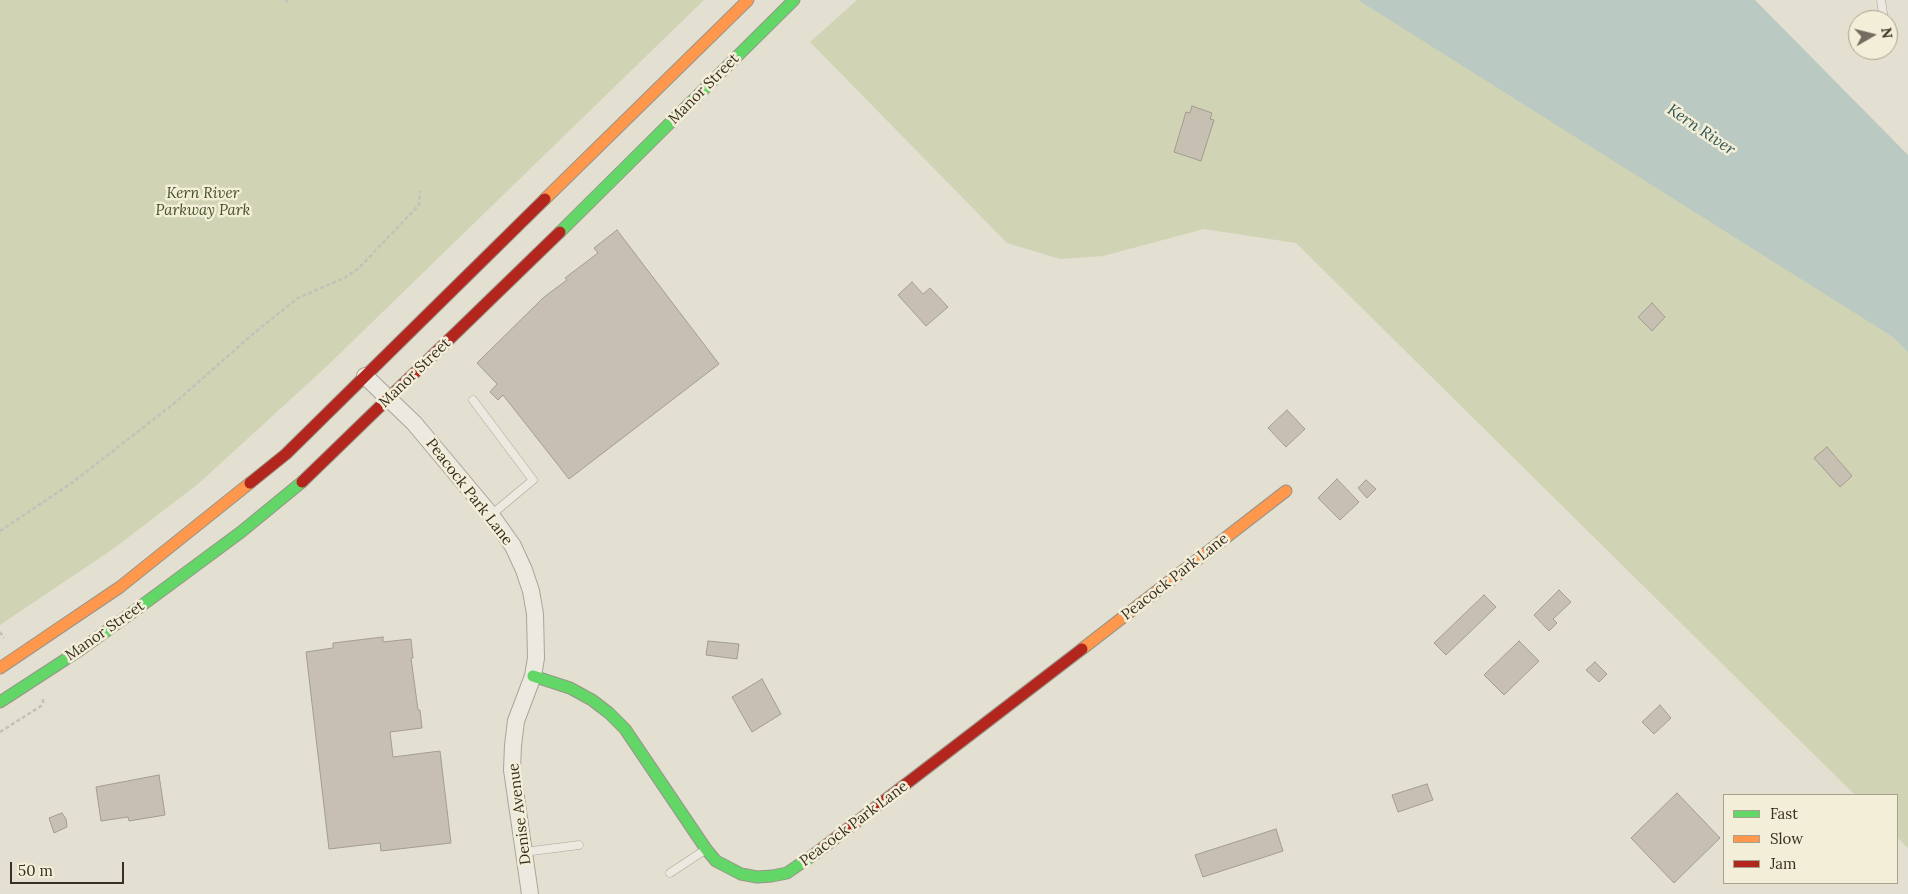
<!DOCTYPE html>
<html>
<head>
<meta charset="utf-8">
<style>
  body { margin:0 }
  #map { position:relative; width:1908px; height:894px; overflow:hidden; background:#e3e0d1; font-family:Lora,serif }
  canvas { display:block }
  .legend { position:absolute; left:1723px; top:794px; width:175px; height:90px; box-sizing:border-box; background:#f3eed8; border:1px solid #a8a18f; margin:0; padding:6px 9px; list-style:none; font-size:15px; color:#382e21 }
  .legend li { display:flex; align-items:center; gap:10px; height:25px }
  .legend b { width:25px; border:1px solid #a8a18f }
  .north { position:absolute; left:1848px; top:10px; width:50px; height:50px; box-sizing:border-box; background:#f3eed8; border:1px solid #a8a18f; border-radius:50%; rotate:82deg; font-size:14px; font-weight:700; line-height:20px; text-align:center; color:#382e21 }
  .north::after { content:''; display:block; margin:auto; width:18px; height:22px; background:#746c5f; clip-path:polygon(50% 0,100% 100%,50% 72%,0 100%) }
  .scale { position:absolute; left:10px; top:862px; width:114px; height:22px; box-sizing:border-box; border:2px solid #382e21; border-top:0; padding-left:6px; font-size:15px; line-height:18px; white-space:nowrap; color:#382e21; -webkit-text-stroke:4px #f3eed8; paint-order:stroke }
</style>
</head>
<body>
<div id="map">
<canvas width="1908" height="894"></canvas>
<ul class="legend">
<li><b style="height:6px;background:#63d668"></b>Fast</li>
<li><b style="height:6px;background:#ff974d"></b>Slow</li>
<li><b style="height:6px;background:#b3261e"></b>Jam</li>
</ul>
<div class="north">N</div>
<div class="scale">50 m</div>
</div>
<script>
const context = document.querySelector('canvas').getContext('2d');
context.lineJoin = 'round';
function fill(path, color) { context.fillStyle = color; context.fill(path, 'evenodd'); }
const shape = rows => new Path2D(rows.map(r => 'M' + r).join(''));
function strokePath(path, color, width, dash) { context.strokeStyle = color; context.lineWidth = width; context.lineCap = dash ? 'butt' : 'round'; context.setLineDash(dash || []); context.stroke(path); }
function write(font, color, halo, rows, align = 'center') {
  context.font = font + ' Lora,serif'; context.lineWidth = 5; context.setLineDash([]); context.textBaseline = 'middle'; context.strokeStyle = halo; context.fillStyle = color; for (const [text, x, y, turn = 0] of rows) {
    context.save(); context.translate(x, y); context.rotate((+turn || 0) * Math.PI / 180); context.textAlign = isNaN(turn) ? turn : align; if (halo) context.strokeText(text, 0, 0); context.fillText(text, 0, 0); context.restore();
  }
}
const green = shape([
  [0,0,704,0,326,367,198,484,113,549,0,625],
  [857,0,1645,0,1908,182,1908,848,1897,837,1897,795,1855,795,1296,243,1204,229,1103,256,1060,259,1007,243,810,42]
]);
const water = shape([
  [1358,0,1755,0,1908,155,1908,352,1893,337]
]);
const building = shape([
  [1192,106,1212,113,1210,119,1214,120,1201,161,1174,152,1186,112,1190,113,1192,106],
  [617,230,719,364,569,479,503,395,498,400,490,392,497,384,477,363,544,297,567,280,565,278,598,253,594,248,617,230],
  [912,282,923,294,930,288,948,307,926,326,898,295,912,282],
  [1652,303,1665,317,1652,331,1638,317,1652,303],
  [1287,410,1305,429,1286,447,1268,428,1287,410],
  [1827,447,1852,476,1840,487,1814,458,1827,447],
  [1337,479,1359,502,1340,520,1318,498,1337,479],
  [1366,480,1376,489,1367,498,1358,488,1366,480],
  [1559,590,1571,602,1553,619,1557,623,1549,631,1534,615,1559,590],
  [1484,595,1496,607,1446,655,1434,643,1484,595],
  [383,637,383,642,411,639,413,658,411,658,418,710,420,710,422,728,390,732,393,757,440,751,451,843,381,851,380,843,329,849,306,652,333,648,333,643,383,637],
  [708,641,739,644,737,659,706,655,708,641],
  [1519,641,1539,661,1504,695,1484,675,1519,641],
  [1595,662,1607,674,1599,682,1586,670,1595,662],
  [762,679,781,714,752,732,732,697,762,679],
  [1660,705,1671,718,1654,734,1642,722,1660,705],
  [159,775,165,815,129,821,128,817,101,821,96,787,159,775],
  [1427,784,1433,800,1398,812,1392,795,1427,784],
  [1677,793,1720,838,1674,883,1631,838,1677,793],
  [62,813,66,819,67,827,54,833,49,818,62,813],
  [1276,829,1283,851,1203,877,1195,855,1276,829]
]);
const path = shape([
  [285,0,288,2],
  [0,531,73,482,177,401,254,333,298,298,344,278,359,268,419,205,420,191],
  [0,632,4,638],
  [0,732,41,706,43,702,43,697]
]);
const lane = shape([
  [1881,0,1884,20],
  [473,400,533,480,491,515],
  [524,852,579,845],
  [670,873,705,850]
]);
const street = shape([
  [365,376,414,423,491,515,513,546,524,570,531,591,535,614,536,658,533,676,516,721,513,745,512,770,530,894]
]);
const fast = shape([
  [560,232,794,0],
  [533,676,570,688,592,700,609,713,625,729,706,849,716,861,741,874,757,877,772,876,787,873,816,853],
  [0,702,80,650,137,609,241,532,302,482]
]);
const slow = shape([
  [545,199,748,0],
  [1082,649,1286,491],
  [0,668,120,587,250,483]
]);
const jam = shape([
  [302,482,560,232],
  [250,483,286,454,545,199],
  [816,853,1082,649]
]);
const streetNames = [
  ["Manor Street",704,89,-45],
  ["Manor Street",415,373,-44],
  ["Peacock Park Lane",469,492,52],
  ["Peacock Park Lane",1175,577,-38],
  ["Manor Street",105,631,-35],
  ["Denise Avenue",520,814,-97],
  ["Peacock Park Lane",854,824,-37]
];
const parkNames = [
  ["Kern River",203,194],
  ["Parkway Park",203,211]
];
const waterNames = [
  ["Kern River",1701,130,34]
];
fill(green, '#d0d3b4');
fill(water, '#bacac2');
fill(building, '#c7bfb2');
strokePath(building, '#a39c90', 1);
strokePath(lane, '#a9a599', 9);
strokePath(street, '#a9a599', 18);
strokePath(fast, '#999489', 13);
strokePath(slow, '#999489', 13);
strokePath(jam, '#999489', 13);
strokePath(path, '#c4c1b8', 2.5, [4, 2.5]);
strokePath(lane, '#ece9e1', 8);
strokePath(street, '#ece9e1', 16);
strokePath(fast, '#63d668', 11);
strokePath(slow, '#ff974d', 11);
strokePath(jam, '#b3261e', 11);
write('15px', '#382e21', '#f3eed8', streetNames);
write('italic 15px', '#445229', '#f3eed8', parkNames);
write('italic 16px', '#325556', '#f3eed8', waterNames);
</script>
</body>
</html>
